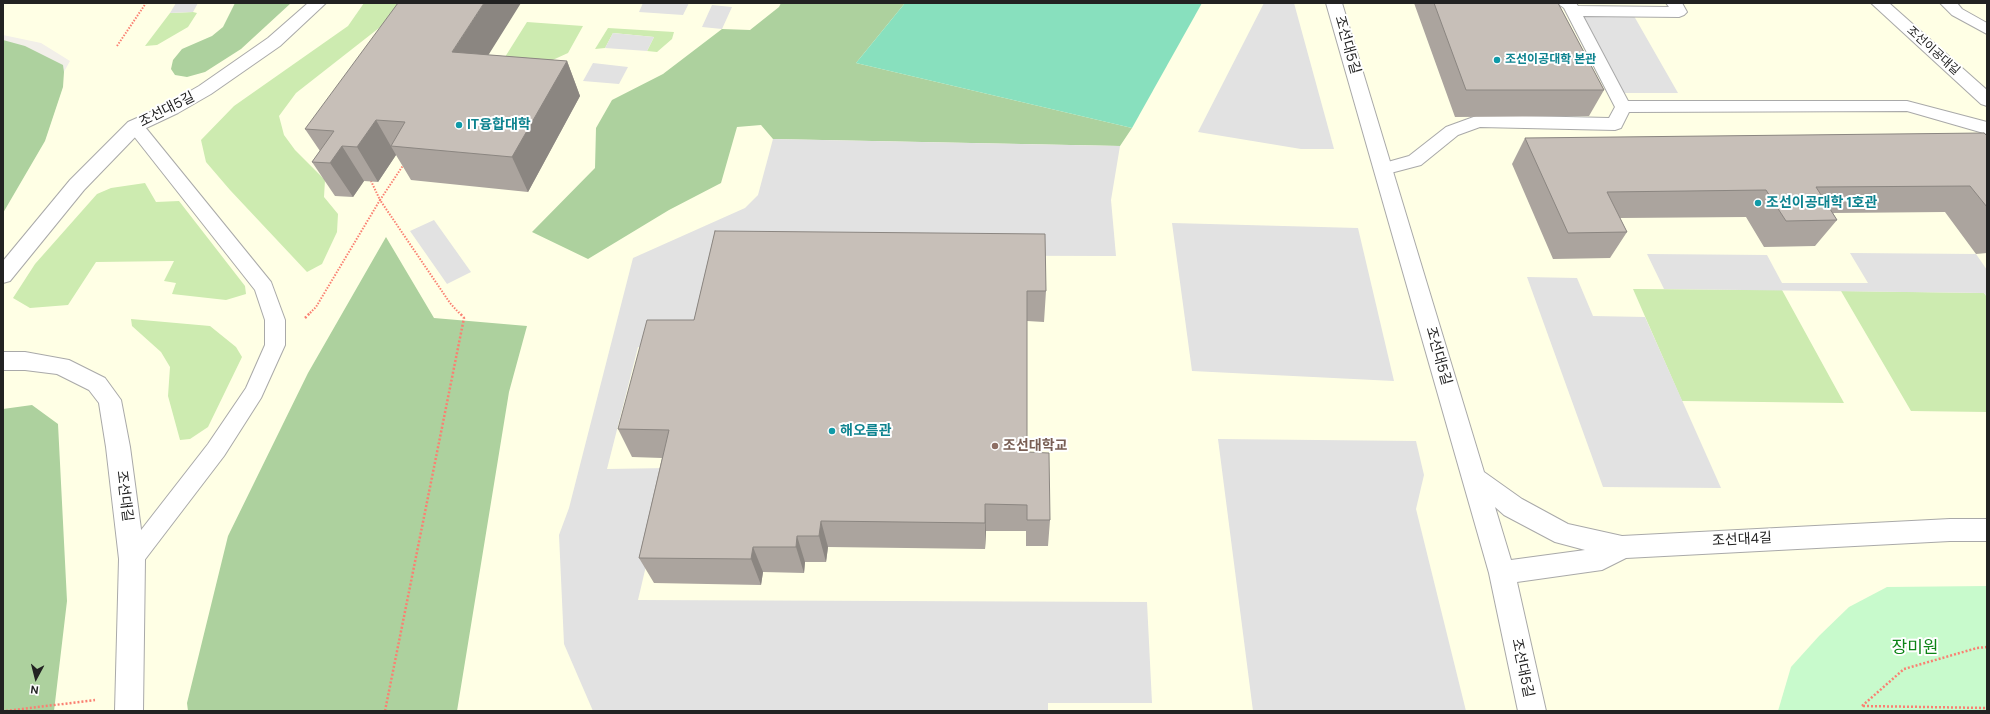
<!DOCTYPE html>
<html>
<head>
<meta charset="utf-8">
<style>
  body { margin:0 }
  #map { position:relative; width:1990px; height:714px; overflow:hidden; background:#f2efe9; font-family:"DM Sans",sans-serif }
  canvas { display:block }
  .frame { position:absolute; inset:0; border:4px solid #222; pointer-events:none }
  .north { position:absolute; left:16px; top:658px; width:40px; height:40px; -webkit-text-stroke:3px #fff; paint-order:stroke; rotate:187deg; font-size:11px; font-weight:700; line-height:16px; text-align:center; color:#222 }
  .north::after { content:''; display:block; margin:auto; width:14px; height:18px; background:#222; clip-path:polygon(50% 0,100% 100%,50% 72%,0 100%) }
</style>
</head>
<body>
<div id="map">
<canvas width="1990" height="714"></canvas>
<div class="frame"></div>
<div class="north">N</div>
</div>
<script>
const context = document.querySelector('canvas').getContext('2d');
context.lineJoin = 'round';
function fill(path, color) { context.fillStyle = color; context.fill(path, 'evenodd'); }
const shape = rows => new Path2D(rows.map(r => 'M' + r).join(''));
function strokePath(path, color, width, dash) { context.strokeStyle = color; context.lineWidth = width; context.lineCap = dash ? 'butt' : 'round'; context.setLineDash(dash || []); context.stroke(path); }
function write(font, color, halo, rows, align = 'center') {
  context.font = font + ' "DM Sans","Noto Sans KR",sans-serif'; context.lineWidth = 4; context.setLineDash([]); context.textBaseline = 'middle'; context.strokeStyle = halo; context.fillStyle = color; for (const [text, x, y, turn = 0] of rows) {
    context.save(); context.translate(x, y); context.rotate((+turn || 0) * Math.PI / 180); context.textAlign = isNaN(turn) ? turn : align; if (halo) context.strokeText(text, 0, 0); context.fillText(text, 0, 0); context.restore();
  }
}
const education = shape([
  [3,3,1987,3,1987,711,3,711,3,181,70,61,41,43,3,35]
]);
const grass = shape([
  [364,3,403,3,379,28,296,93,279,116,284,135,295,150,325,180,324,197,338,214,337,232,322,264,307,272,230,190,206,162,201,140,234,106,348,26],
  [193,12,197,13,188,27,157,45,145,46,170,13],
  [527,22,583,26,568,53,535,68,500,65],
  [608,28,674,32,672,39,657,52,647,51,654,37,613,33,605,48,595,49],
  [145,183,156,202,179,201,245,286,246,294,226,300,172,294,176,283,164,281,174,261,96,262,68,305,30,308,13,298,35,264,97,194,111,188],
  [1633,289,1782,290,1844,403,1682,401],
  [1841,291,1984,293,1987,297,1987,412,1911,411],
  [131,319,210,326,236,347,242,357,208,427,190,439,180,440,168,396,170,367,161,352,132,326]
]);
const forest = shape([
  [235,3,291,3,241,49,205,72,187,77,175,75,171,69,173,60,182,49,212,36,223,27],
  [781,3,905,3,856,63,1132,128,1120,146,773,139,761,125,737,127,721,183,669,210,588,259,532,232,595,168,596,128,612,100,663,74,722,29,750,30,779,7],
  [3,40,25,46,63,65,64,72,63,87,45,141,3,213],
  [386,237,434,318,527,326,509,392,457,711,188,711,187,703,228,536,308,373],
  [32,405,58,424,67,601,54,711,3,711,3,409]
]);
const park = shape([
  [1987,586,1987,711,1778,711,1791,667,1819,636,1849,607,1887,587]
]);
const pitch = shape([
  [905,3,1202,3,1132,128,856,63]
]);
const parking = shape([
  [176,3,198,3,193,12,170,13],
  [643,3,689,3,683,15,639,12],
  [1264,3,1294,3,1334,149,1301,149,1198,132],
  [712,5,732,7,722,29,702,27],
  [1580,16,1634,16,1678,93,1621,93],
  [613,33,654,37,647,51,605,48],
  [593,63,628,67,619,84,583,81],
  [773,139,1120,146,1111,200,1116,256,721,255,701,348,638,347,607,469,669,468,638,600,1147,602,1152,703,1048,703,1048,711,593,711,564,644,559,535,569,508,633,258,745,208,758,195],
  [434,220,471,272,447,284,410,231],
  [1172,223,1358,228,1394,381,1192,371],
  [1850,253,1976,254,1987,270,1987,297,1984,293,1664,289,1647,254,1767,255,1782,283,1868,283],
  [1527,277,1577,278,1593,316,1645,317,1721,488,1603,487],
  [1218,439,1416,441,1424,475,1416,509,1466,711,1253,711]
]);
const pathFar1 = shape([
  [117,46,146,3],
  [404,164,380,200,450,303,459,313],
  [310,313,316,307,380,200,371,181]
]);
const path = shape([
  [305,318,311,312],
  [1862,706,1904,669,1977,648,1987,647],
  [1863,706,1987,708],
  [6,711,95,700],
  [385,711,464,318,459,312]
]);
const service = shape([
  [1557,3,1576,3,1578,6,1669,7,1666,3,1682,3,1687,12,1684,15,1679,17,1583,16,1628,101,1907,101,1987,122,1987,134,1907,111,1629,112,1621,128,1615,130,1480,127,1458,135,1421,165,1383,175,1377,173,1374,169,1377,165,1409,156,1446,127,1479,115,1609,118,1615,107,1564,8,1557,3],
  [1940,3,1957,3,1962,9,1987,23,1987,34,1952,15,1940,3],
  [135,120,141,122,271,282,285,320,285,345,261,398,224,456,140,566,132,569,124,566,121,559,124,552,208,444,246,388,265,345,265,320,255,290,129,130,127,126,129,122,135,120]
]);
const minor = shape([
  [308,3,326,3,280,46,211,94,178,113,142,130,84,190,10,281,3,283,3,261,70,180,128,122,166,105,199,86,268,38,308,3],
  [1326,3,1342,3,1484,472,1522,499,1568,524,1622,536,1950,519,1987,519,1987,541,1950,541,1626,558,1602,570,1517,582,1546,711,1518,711,1489,573,1326,3],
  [1495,507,1504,515,1555,542,1585,550,1511,560,1495,507],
  [1871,3,1889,3,1987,90,1987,106,1981,104,1871,3],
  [3,352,25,352,69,360,105,378,121,400,130,447,145,559,143,711,115,711,119,559,106,447,99,403,89,390,57,374,25,370,3,370,3,352]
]);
const wall = shape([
  [1414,3,1558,3,1604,90,1589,116,1455,117],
  [488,55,567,61,580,96,528,192,411,180,396,155,378,182,364,181,353,197,335,196,312,162,320,151,305,129],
  [1987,136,1987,253,1976,254,1945,212,1833,213,1837,220,1815,246,1764,247,1746,217,1620,218,1627,232,1610,258,1553,259,1512,164,1525,138],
  [715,231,1046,291,1044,322,1027,321,1027,452,1050,520,1048,546,1026,546,1026,531,986,531,985,549,828,547,826,562,805,562,804,573,763,572,761,585,654,583,639,558,662,458,632,457,618,429,694,320]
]);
const shadedWall = shape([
  [484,3,521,3,469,86,452,52],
  [567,61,580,96,528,192,512,157],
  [376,120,396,155,378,182,357,147],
  [342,146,364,181,353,197,330,163],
  [985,504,986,531,985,549],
  [821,521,828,547,826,562,819,536],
  [797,536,805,562,804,573,796,547],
  [753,547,763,572,761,585,751,559]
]);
const building = shape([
  [398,3,484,3,452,52,567,61,512,157,391,146,405,122,376,120,357,147,342,146,330,163,312,162,334,131,305,129,398,3],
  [1434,3,1558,3,1604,90,1466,90,1434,3],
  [1984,133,1987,136,1987,207,1970,186,1816,187,1837,220,1786,221,1766,190,1607,192,1627,232,1568,233,1525,138,1984,133],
  [715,231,1045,234,1046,291,1027,291,1027,452,1049,453,1050,520,1027,520,1027,505,985,504,985,523,821,521,819,536,797,536,796,547,753,547,751,559,639,558,669,430,618,429,647,320,694,320,715,231]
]);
const markers = [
  [1497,60,4,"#0f9aa8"],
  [459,125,4,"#0f9aa8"],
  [1758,203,4,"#0f9aa8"],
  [832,431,4,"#0f9aa8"],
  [995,446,4,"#8d6e63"]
];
const farStreetnames = [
  ["조선이공대길",1933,51,42]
];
const farCulturenames = [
  ["조선이공대학 본관",1505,60]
];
const streetNames = [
  ["조선대5길",1347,45,74],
  ["조선대5길",167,110,-27],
  ["조선대5길",1438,356,74],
  ["조선대길",124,496,83],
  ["조선대4길",1742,540,-3],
  ["조선대5길",1522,668,78]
];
const cultureNames = [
  ["IT융합대학",467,125],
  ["조선이공대학 1호관",1766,203],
  ["해오름관",840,431]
];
const educationNames = [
  ["조선대학교",1003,446]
];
const nearParknames = [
  ["장미원",1915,649]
];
fill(education, '#ffffe5');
fill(grass, '#cdebb0');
fill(forest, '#add19e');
fill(park, '#c8facc');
fill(pitch, '#88e0be');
fill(parking, '#e2e2e2');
strokePath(service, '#a9a9a9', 2);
strokePath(minor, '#a9a9a9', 2);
strokePath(pathFar1, '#fa8072', 2, [1.5, 1.5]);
strokePath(path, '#fa8072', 2.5, [2, 2]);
fill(service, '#fff');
fill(minor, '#fff');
fill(wall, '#aba49e');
fill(shadedWall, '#8b8681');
fill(building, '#c7bfb8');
strokePath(building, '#8b8681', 1);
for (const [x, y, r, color] of markers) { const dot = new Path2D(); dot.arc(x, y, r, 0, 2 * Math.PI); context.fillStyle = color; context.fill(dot); strokePath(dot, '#fff', 1.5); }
write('12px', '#222', '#fff', farStreetnames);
write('bold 12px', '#0d838f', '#fff', farCulturenames, 'left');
write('14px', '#222', '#fff', streetNames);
write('bold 14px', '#0d838f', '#fff', cultureNames, 'left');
write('bold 14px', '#785e54', '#fff', educationNames, 'left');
write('17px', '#0c8416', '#fff', nearParknames);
</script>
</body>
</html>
